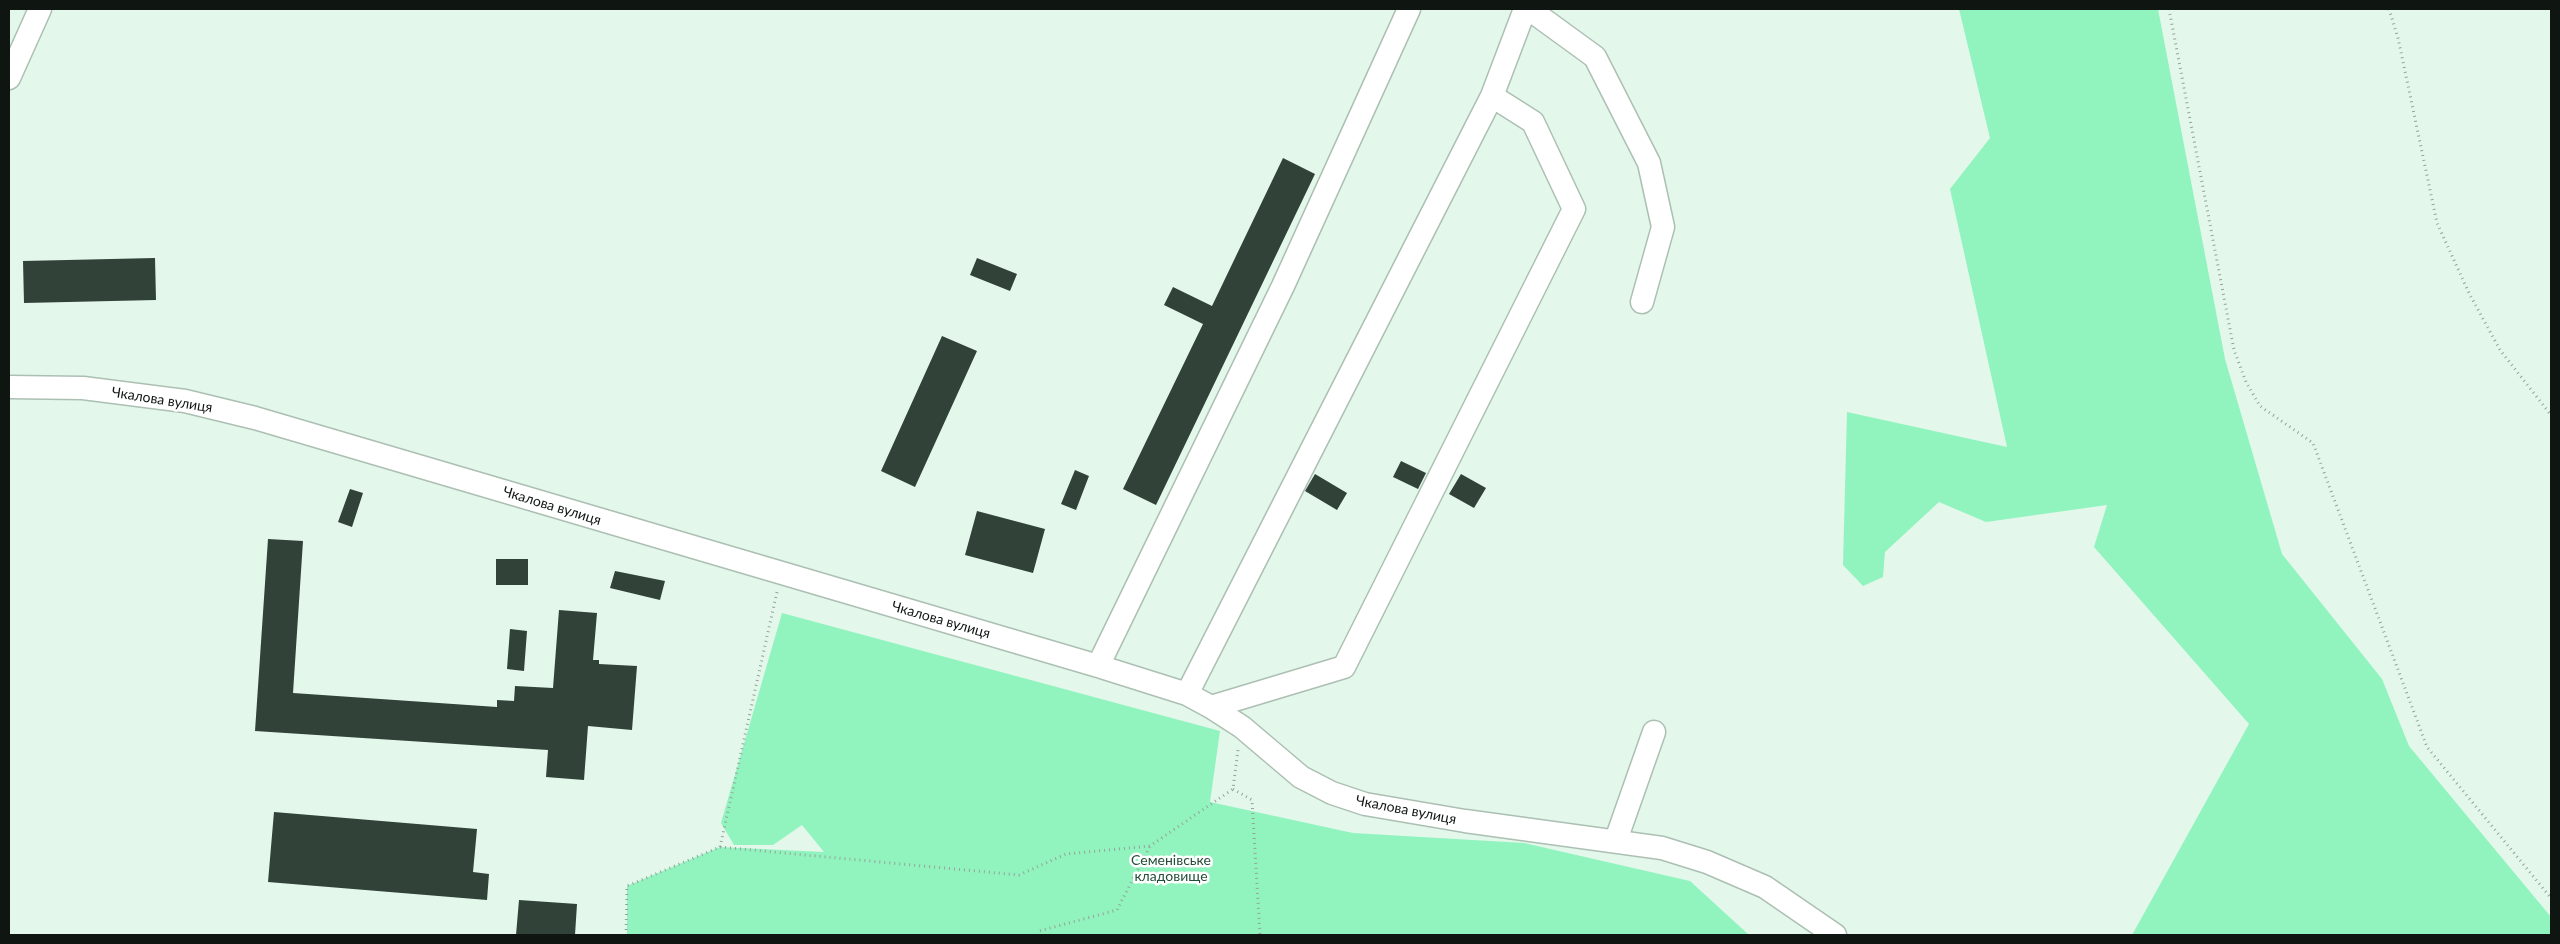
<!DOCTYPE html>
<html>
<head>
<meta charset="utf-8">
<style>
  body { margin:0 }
  #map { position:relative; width:2560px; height:944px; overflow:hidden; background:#e3f7eb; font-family:Lato,sans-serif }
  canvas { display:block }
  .frame { position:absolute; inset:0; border:10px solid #0f1511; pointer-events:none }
</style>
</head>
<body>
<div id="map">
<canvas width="2560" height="944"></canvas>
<div class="frame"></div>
</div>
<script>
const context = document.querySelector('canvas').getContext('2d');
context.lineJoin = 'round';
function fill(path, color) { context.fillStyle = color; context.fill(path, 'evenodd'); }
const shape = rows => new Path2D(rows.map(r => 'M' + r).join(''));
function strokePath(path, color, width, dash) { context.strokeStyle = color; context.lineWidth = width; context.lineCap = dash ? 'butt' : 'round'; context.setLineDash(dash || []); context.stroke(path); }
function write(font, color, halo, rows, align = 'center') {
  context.font = font + ' Lato,sans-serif'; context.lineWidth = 5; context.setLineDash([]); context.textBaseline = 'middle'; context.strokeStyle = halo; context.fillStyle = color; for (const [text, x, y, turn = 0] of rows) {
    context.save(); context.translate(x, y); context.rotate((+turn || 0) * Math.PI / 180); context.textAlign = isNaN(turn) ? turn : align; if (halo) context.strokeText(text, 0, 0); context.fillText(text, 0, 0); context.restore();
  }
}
const green = shape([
  [1959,9,2158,9,2225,359,2282,554,2382,679,2409,746,2551,917,2551,935,2132,935,2249,724,2094,547,2107,505,1986,522,1939,502,1885,552,1883,577,1863,586,1843,565,1847,412,2007,447,1950,189,1990,138],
  [782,613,1220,731,1210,802,1353,833,1524,843,1690,881,1749,935,627,935,627,886,720,847,824,852,802,825,773,845,734,845,721,823]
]);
const building = shape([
  [1283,158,1315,174,1156,505,1123,489,1203,324,1164,305,1173,287,1212,306],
  [155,258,156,300,24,303,23,261],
  [977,258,1017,274,1010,291,970,275],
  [942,336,977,351,915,487,881,471],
  [1401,461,1426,473,1418,489,1393,477],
  [1075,470,1089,476,1076,510,1061,504],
  [1315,474,1347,493,1337,510,1305,491],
  [1461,474,1486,488,1474,508,1449,494],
  [350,489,363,493,352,527,338,522],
  [977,511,1045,529,1033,573,965,555],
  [268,539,303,541,293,693,497,707,497,700,514,701,515,686,553,688,559,610,597,613,593,660,599,660,599,664,637,666,632,730,588,726,584,780,546,777,548,750,255,731],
  [496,559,528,559,528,585,496,585],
  [615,571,665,581,660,600,610,588],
  [510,629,527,631,524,671,507,669],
  [274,812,477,829,473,872,489,874,487,900,268,882],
  [519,900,577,904,575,935,516,935]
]);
const path = shape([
  [2169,9,2234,350,2246,382,2260,406,2313,443,2427,747,2551,898],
  [2389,9,2398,38,2437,223,2469,293,2500,350,2551,415],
  [1233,789,1252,800,1260,935],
  [720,847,1019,875,1066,854,1150,846,1233,789,1238,750],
  [626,935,627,886,720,847,777,592],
  [1039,935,1039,931,1117,910,1150,846]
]);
const minor = shape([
  [1529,9,1595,57,1649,163,1663,227,1642,302],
  [9,78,40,9],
  [9,387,83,388,185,401,255,418,1098,666,1187,694,1211,707,1242,727,1301,777,1332,793,1365,804,1465,821,1662,848,1707,862,1765,887,1835,935],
  [1098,666,1283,286,1409,9],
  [1187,694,1492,96,1525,9],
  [1211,707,1344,667,1574,209,1533,122,1492,96],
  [1616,840,1654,732]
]);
const streetNames = [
  ["Чкалова вулиця",162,400,9],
  ["Чкалова вулиця",552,506,17],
  ["Чкалова вулиця",941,620,16],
  ["Чкалова вулиця",1406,810,11]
];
const parkNames = [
  ["Семенівське",1171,860],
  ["кладовище",1171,876]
];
fill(green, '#91f4bf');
fill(building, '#314238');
strokePath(minor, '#acbfb3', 25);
strokePath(path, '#95a49b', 3, [1, 4]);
strokePath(minor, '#fff', 22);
write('14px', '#0f1511', '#fff', streetNames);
write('14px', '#234d38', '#fff', parkNames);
</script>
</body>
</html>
